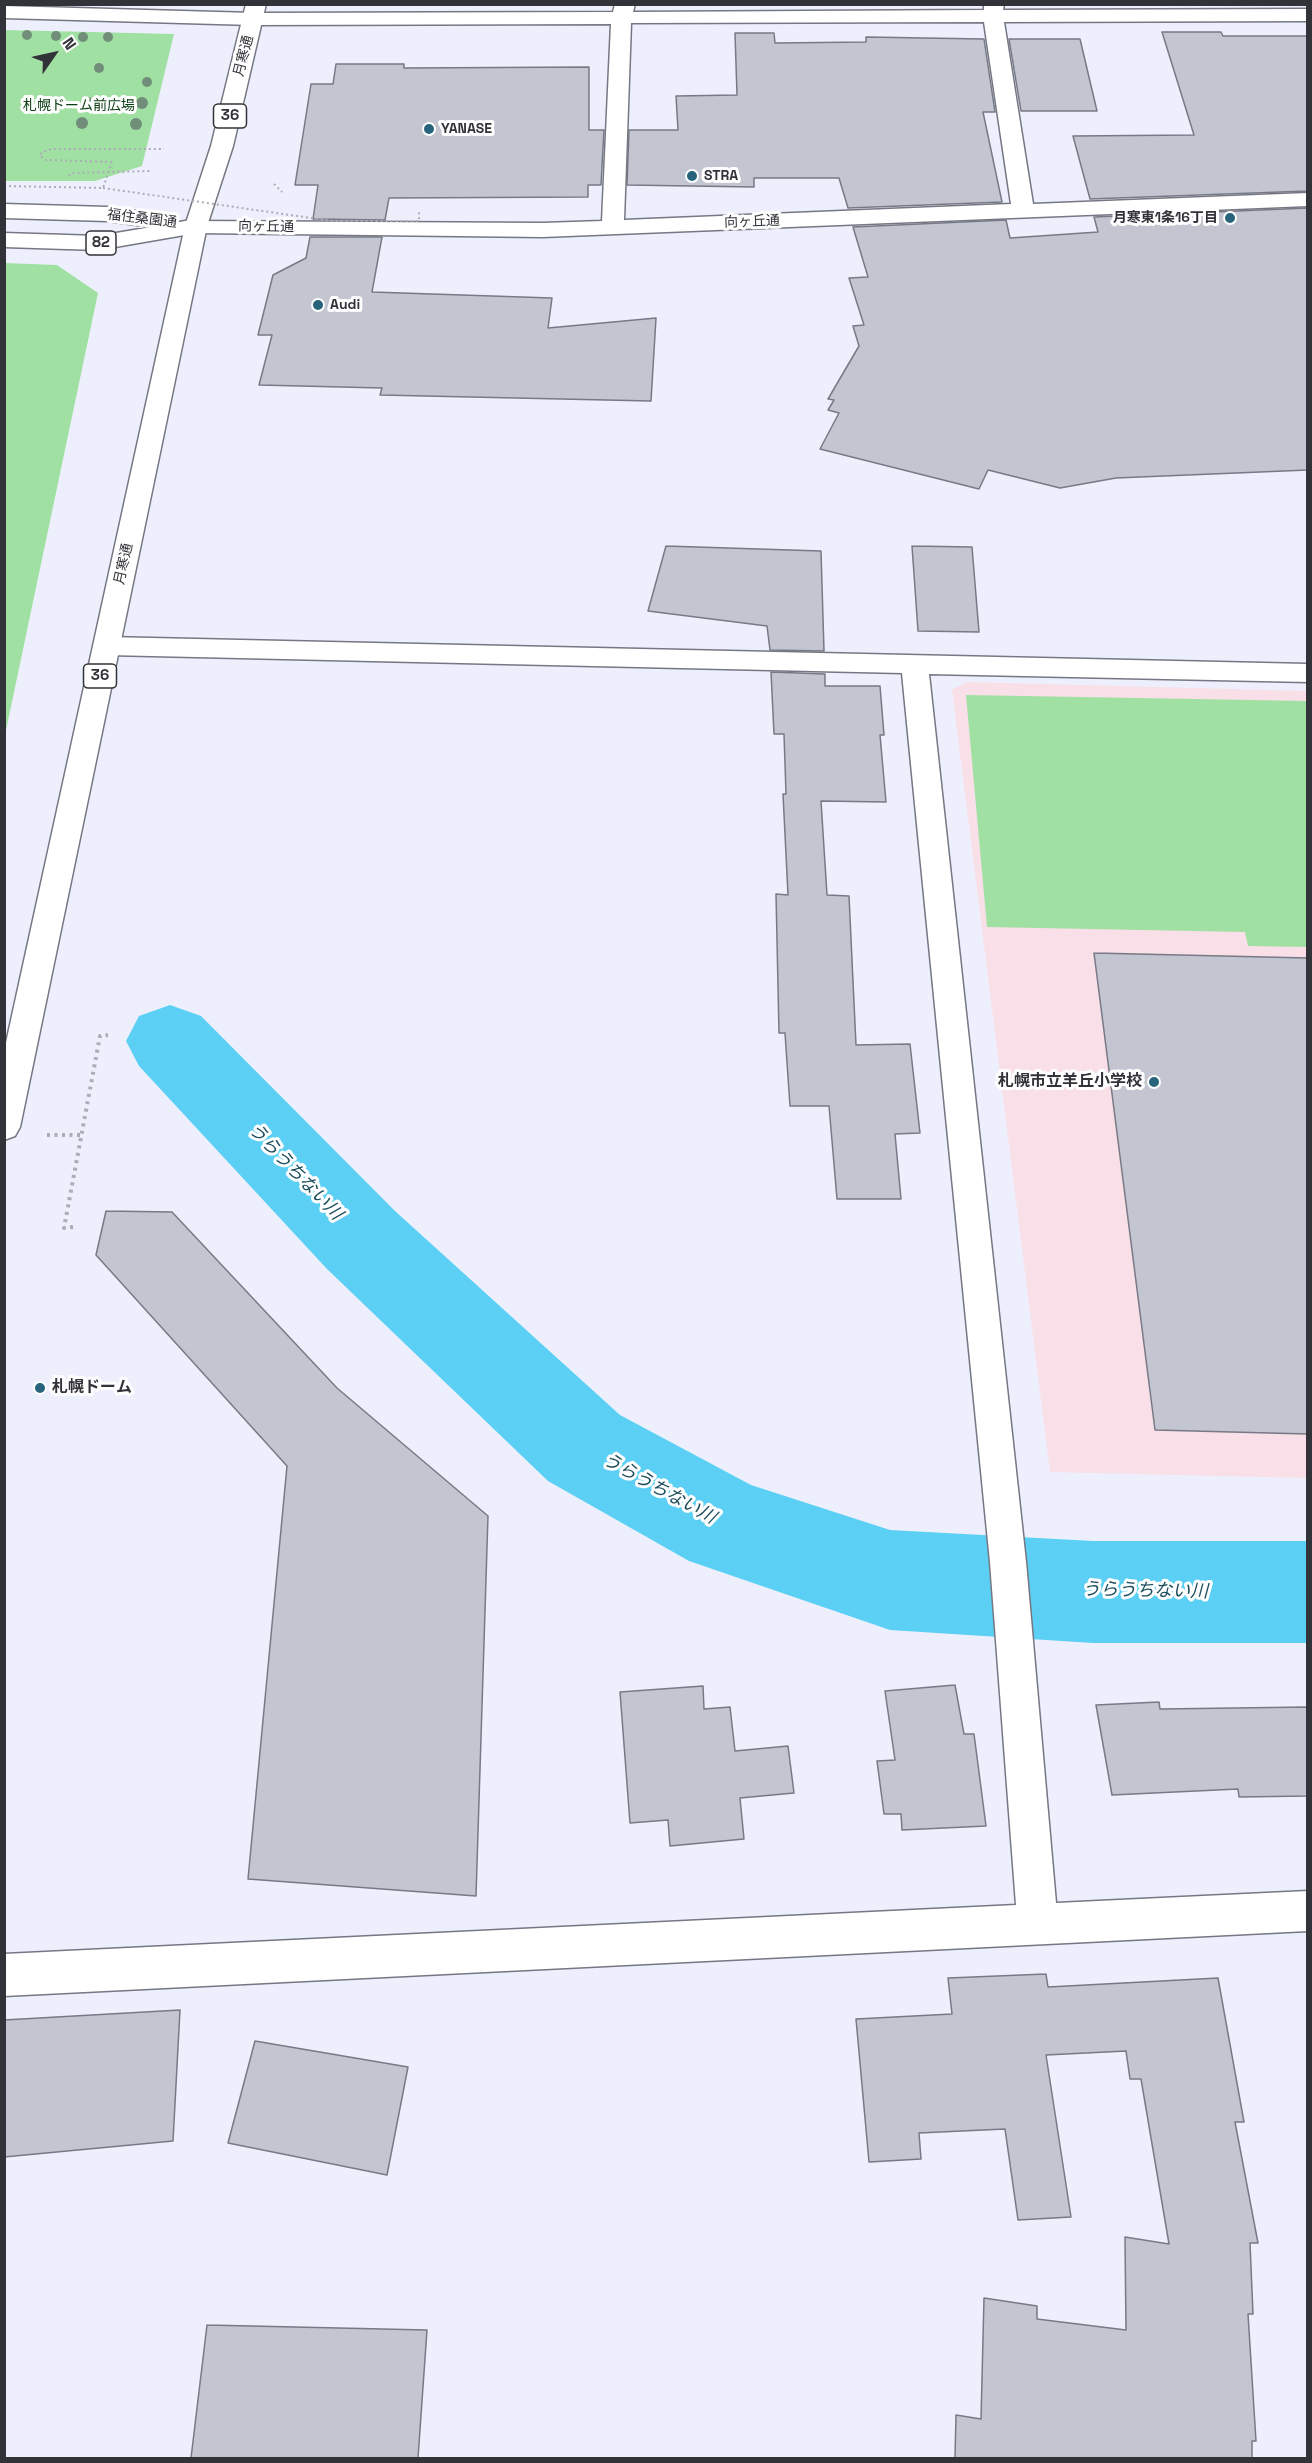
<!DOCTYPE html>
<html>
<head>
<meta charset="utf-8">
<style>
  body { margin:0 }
  #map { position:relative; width:1312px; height:2463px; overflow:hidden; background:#edf0fc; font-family:"Space Grotesk",sans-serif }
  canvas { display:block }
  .frame { position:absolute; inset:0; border:6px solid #323338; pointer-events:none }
  .north { position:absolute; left:24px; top:24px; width:60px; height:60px; -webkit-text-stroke:4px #fefefe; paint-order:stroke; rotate:56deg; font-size:16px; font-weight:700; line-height:24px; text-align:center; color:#323338 }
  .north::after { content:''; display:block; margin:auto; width:21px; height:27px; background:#323338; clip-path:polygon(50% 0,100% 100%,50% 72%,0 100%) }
</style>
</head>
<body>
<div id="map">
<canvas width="1312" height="2463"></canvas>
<div class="frame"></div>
<div class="north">N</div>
</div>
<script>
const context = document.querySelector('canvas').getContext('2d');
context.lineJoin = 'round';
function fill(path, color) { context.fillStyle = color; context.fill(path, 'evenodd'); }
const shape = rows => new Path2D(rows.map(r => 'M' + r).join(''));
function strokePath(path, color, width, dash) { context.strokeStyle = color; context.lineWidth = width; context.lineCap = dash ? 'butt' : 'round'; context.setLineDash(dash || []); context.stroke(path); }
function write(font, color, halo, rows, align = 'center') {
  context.font = font + ' "Space Grotesk","Noto Sans JP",sans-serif'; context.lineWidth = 6; context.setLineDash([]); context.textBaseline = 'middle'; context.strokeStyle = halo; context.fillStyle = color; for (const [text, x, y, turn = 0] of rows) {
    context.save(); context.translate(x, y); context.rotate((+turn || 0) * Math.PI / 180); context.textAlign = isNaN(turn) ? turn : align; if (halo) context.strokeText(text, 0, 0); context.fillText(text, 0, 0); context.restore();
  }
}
const education = shape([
  [967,682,1307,691,1307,1478,1050,1472,952,690]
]);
const green = shape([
  [5,30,174,34,142,166,95,181,5,181],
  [5,263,57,265,98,293,5,735],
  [966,695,1307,701,1307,947,1248,946,1245,932,987,927]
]);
const river = shape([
  [170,1005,201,1016,395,1211,620,1415,751,1485,890,1530,1093,1541,1308,1541,1308,1643,1093,1643,890,1630,689,1561,548,1481,327,1269,139,1066,126,1041,139,1016,170,1005]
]);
const building = shape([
  [1162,32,1221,32,1223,36,1308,36,1308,191,1090,199,1073,136,1194,135,1162,32],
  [735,33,774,33,775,43,866,42,866,37,984,39,995,112,983,112,1002,202,848,208,839,178,754,178,754,187,627,185,629,130,678,130,676,96,737,95,735,33],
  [1009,39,1080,39,1097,111,1021,111,1009,39],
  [336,64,404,64,404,68,589,67,589,130,604,130,601,185,588,185,588,197,389,198,385,220,313,219,318,185,295,185,311,84,333,84,336,64],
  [1308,208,1308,470,1116,478,1060,488,988,470,979,489,820,449,839,413,828,410,834,400,828,399,859,346,853,326,864,325,849,278,868,277,853,227,1006,220,1010,238,1098,232,1094,217,1308,208],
  [310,237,382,237,372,292,552,298,548,328,656,318,651,401,380,395,382,388,259,385,272,335,258,335,273,275,306,258,310,237],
  [666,546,821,551,824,651,770,650,767,626,648,611,666,546],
  [912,546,972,547,979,632,918,631,912,546],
  [771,672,825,674,825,686,880,686,884,735,880,735,886,802,821,801,827,895,849,896,856,1045,910,1044,920,1133,895,1134,901,1199,837,1199,829,1106,790,1106,785,1033,779,1033,776,894,788,895,783,794,786,794,784,734,774,734,771,672],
  [1094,953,1308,958,1308,1434,1155,1430,1094,953],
  [106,1211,172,1212,337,1388,488,1516,476,1896,248,1879,287,1466,96,1255,106,1211],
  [955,1685,964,1734,974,1734,986,1826,902,1830,901,1814,884,1814,877,1761,895,1760,885,1691,955,1685],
  [703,1686,704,1709,730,1707,735,1751,788,1746,794,1793,740,1798,744,1839,670,1846,668,1820,630,1823,620,1692,703,1686],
  [1159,1702,1160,1709,1308,1707,1308,1796,1239,1797,1238,1789,1112,1795,1096,1705,1159,1702],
  [1046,1974,1048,1987,1218,1978,1244,2122,1235,2122,1258,2243,1250,2243,1253,2314,1248,2314,1256,2441,1252,2441,1252,2458,955,2458,956,2415,981,2419,984,2298,1037,2306,1037,2319,1126,2330,1125,2237,1169,2244,1141,2079,1130,2079,1126,2051,1046,2055,1071,2217,1018,2220,1005,2129,919,2133,921,2159,869,2162,856,2019,952,2014,948,1978,1046,1974],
  [180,2010,173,2141,4,2157,4,2020,180,2010],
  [255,2041,408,2067,387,2175,228,2143,255,2041],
  [207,2325,427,2330,418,2458,191,2458,207,2325]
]);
const pathFar1 = shape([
  [112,162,46,160,40,156,42,152,52,149,164,149],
  [69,176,71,173,151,171],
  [274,184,282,192]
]);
const path = shape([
  [47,1135,82,1135],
  [73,1227,64,1228,100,1036,108,1035]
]);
const minor = shape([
  [615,4,635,4,633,12,984,10,984,4,1004,4,1003,10,1308,9,1308,21,1004,22,1033,204,1308,193,1308,206,543,237,196,233,188,231,185,226,188,221,543,223,602,221,611,24,253,25,4,18,4,6,253,13,613,12,615,4],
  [984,22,1011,204,624,220,631,23,984,22],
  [107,637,1308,664,1308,682,929,674,1026,1562,1056,1903,1308,1891,1308,1931,4,1996,4,1954,1016,1905,990,1562,902,673,107,655,98,652,94,646,98,640,107,637]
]);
const major = shape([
  [4,204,107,207,164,215,172,217,174,223,196,219,204,221,207,226,204,231,196,233,98,250,4,247,4,233,98,236,152,227,107,221,4,218,4,204]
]);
const highway = shape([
  [246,4,266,4,233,146,207,226,20,1127,15,1136,4,1140,4,1052,185,226,211,146,246,4]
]);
const pathBridge = shape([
  [4,186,103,188,112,162],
  [103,188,332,221,419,221,419,211]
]);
const trees = [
  [27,35,5],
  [56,36,5],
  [83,37,5],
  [108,37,5],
  [99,68,5],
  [147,82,5],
  [88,103,6],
  [142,103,6],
  [82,123,6],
  [136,124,6]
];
const markers = [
  [429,129,6,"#27647b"],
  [692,176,6,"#27647b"],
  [1230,218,6,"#27647b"],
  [318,305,6,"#27647b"],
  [1154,1082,6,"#27647b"],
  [40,1388,6,"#27647b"]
];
const farStreetnames = [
  ["月寒通",244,56,-76],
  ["福住桑園通",142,219,7],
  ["向ヶ丘通",752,222,-2],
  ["向ヶ丘通",266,227,1],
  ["月寒通",124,564,-78]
];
const farParknames = [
  ["札幌ドーム前広場",79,106]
];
const farPoinames = [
  ["YANASE",441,129],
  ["STRA",704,176],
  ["月寒東1条16丁目",1218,218,"right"],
  ["Audi",330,305]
];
const shields = [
  [230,116,33],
  [101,243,30],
  [100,676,33]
];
const shieldNames = [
  ["36",230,116],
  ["82",101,243],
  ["36",100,676]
];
const poiNames = [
  ["札幌市立羊丘小学校",1142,1082],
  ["札幌ドーム",52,1388,"left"]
];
const waterNames = [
  ["うらうちない川",295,1172,46],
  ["うらうちない川",659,1489,29],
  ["うらうちない川",1145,1591,1]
];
fill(education, '#f9dfe7');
fill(green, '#a0e0a2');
fill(river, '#5cd0f4');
fill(building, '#c3c6d1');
strokePath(building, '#777984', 1.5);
strokePath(minor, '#757782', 3);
strokePath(major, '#757782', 3);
strokePath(highway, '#757782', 3);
strokePath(pathFar1, '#aaadb6', 2, [2, 3]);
strokePath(path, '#aaadb6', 4, [3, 4.5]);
fill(minor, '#fff');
fill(major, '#fff');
fill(highway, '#fff');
strokePath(pathBridge, '#aaadb6', 2, [2, 3]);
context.fillStyle = '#718e7b';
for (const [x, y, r] of trees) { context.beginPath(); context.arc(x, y, r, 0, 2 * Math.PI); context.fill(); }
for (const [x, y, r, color] of markers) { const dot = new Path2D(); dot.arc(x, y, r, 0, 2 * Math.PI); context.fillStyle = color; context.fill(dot); strokePath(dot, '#fefefe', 2); }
write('14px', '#323338', '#fefefe', farStreetnames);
write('14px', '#0b3d12', '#fefefe', farParknames);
write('bold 14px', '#323338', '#fefefe', farPoinames, 'left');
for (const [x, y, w] of shields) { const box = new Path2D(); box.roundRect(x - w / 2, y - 12, w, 24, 4.5); context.fillStyle = '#fefefe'; context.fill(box); strokePath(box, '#323338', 1.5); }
write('bold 15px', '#323338', null, shieldNames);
write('bold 16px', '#323338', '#fefefe', poiNames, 'right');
write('italic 18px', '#1c4e5d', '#fefefe', waterNames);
</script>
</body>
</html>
